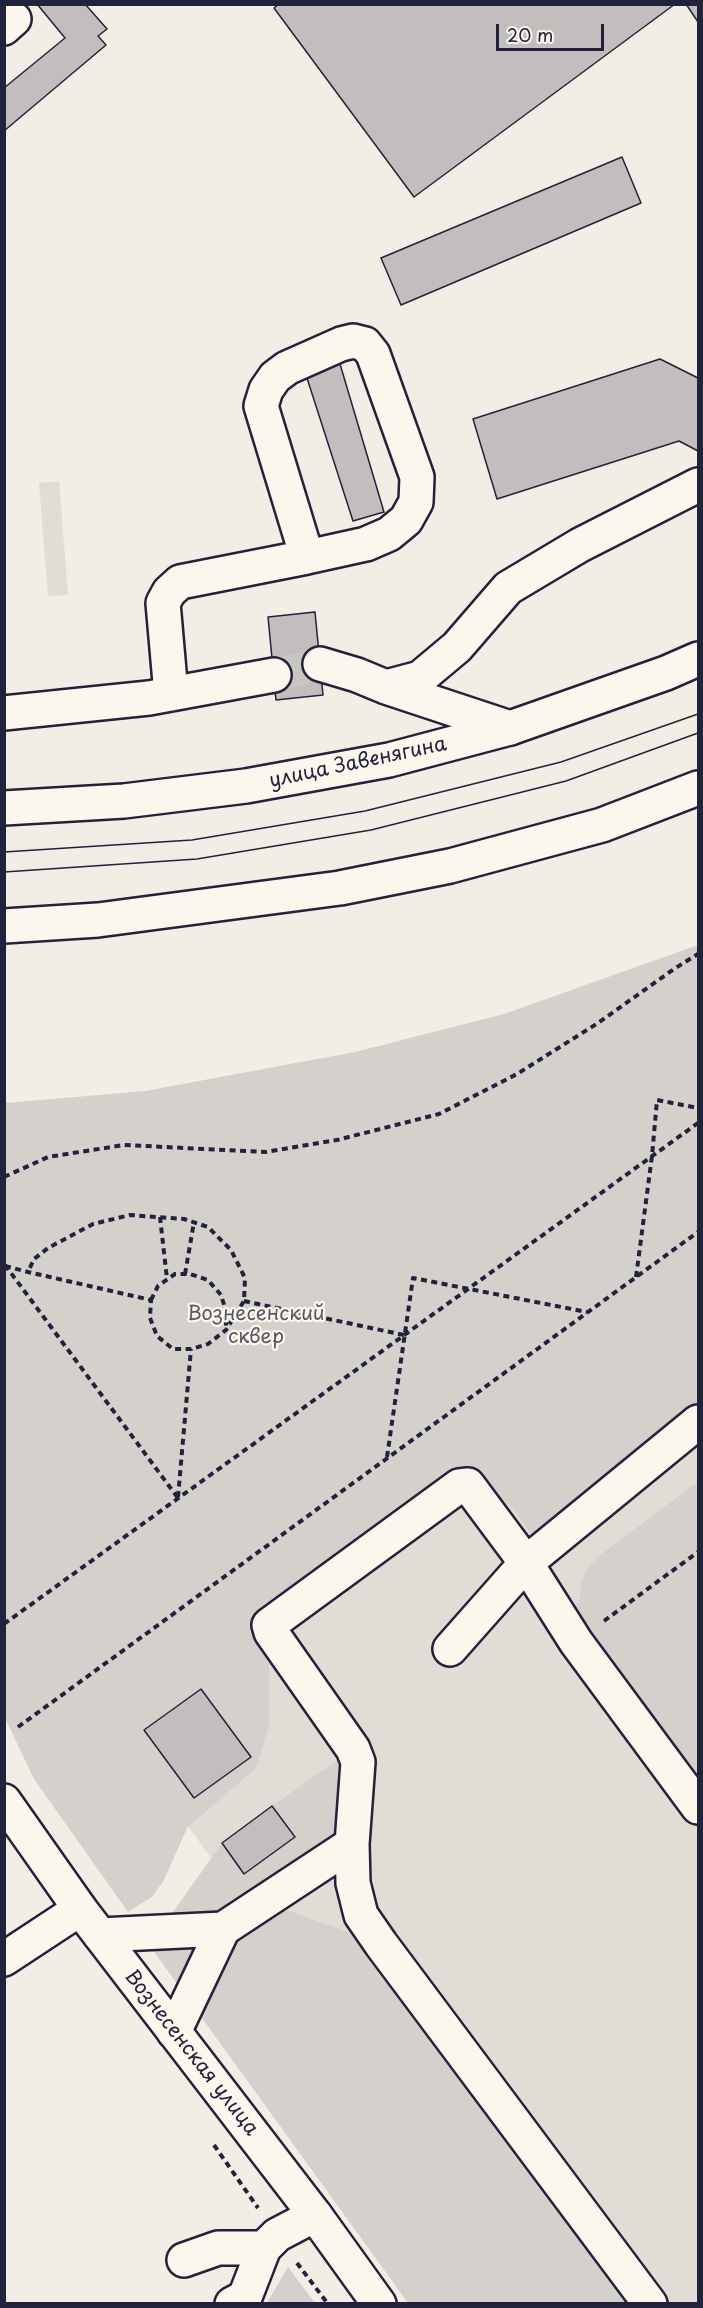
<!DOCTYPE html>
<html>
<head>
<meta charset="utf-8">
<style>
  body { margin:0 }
  #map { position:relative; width:703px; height:2308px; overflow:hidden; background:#f2eee5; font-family:"Playpen Sans",sans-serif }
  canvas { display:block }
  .frame { position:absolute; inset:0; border:6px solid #22223b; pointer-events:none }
  .scale { position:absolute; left:496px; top:24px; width:108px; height:27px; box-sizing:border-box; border:3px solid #22223b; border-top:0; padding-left:8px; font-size:18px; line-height:21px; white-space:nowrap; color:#22223b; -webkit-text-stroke:4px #fbf7ec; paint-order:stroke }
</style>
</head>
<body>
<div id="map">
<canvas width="703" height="2308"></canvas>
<div class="frame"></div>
<div class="scale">20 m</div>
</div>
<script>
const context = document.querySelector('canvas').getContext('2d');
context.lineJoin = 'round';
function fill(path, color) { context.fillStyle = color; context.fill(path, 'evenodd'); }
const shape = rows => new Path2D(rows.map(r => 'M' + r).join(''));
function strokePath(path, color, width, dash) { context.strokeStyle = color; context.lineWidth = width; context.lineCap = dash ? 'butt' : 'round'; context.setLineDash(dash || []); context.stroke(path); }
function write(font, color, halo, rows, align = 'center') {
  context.font = font + ' "Playpen Sans",sans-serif'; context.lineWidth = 4.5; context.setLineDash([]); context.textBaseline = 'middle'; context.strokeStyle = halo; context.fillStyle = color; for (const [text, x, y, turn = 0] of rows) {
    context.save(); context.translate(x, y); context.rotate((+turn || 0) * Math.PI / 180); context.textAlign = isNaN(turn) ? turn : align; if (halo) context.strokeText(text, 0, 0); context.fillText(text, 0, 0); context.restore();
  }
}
const built = shape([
  [59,481,68,595,48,596,39,483],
  [698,1227,698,2303,533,2303,99,1703]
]);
const green = shape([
  [698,945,698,1443,551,1541,529,1531,510,1505,465,1484,269,1625,269,1725,256,1768,187,1828,164,1880,152,1897,128,1912,34,1779,5,1718,5,1103,145,1091,355,1052,504,1014],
  [698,1482,698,1807,562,1622,580,1599,581,1583,588,1567,600,1555],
  [353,1749,352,1844,270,1904,381,1944,654,2303,408,2303,152,1949,168,1919,222,1843,245,1874,295,1838,272,1806],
  [288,2267,315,2303,267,2303]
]);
const building = shape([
  [37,4,85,4,107,29,98,36,106,45,4,131,4,88,65,38,37,4],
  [279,4,675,4,414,197,274,8,279,4],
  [686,4,698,4,698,22,686,4],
  [622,157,641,203,401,305,381,258,622,157],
  [660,359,698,378,698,451,679,441,497,499,473,419,660,359],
  [340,364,384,512,353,521,306,375,340,364],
  [315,612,323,695,276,700,268,617,315,612],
  [201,1689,251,1757,194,1798,144,1730,201,1689],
  [272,1806,295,1837,244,1874,222,1843,272,1806]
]);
const minorTunnel = shape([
  [274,675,320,664]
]);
const path = shape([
  [4,1177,48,1157,124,1145,266,1152,337,1140,439,1114,517,1074,598,1023,674,969,698,954],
  [160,1217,167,1279],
  [5,1265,178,1498],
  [5,1266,28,1272,151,1300,150,1318,157,1336,173,1349,191,1349,208,1344,226,1330,244,1301,245,1278,231,1250,208,1227,184,1219,130,1215,93,1224,48,1248,34,1259,28,1272],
  [185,1274,194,1222],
  [636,1277,652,1156,657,1100,698,1108],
  [151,1300,158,1286,175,1274,190,1274,208,1280,221,1295,226,1311,226,1328],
  [244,1301,404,1335],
  [387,1457,413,1278,587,1312],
  [178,1497,191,1349],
  [604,1621,698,1552],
  [4,1624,698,1123],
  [18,1727,698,1232],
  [214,2145,258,2208],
  [297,2263,328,2304]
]);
const minor = shape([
  [4,28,14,19],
  [320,664,357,675,386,687,420,678,457,647,508,588,580,545,698,485],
  [386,687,510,728],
  [171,694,163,603,169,592,180,582,307,557,366,544,389,534,406,520,416,502,417,477,373,354,365,344,353,341,341,344,287,368,275,377,266,390,261,406,307,557],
  [4,713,149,698,274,675],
  [450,1649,526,1563,698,1422],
  [100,1935,223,1929],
  [4,1959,80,1909],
  [174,2032,223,1929,352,1844],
  [184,2260,218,2248,264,2248],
  [232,2304,245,2297,264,2248,277,2235,315,2215],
  [650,2304,381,1944,361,1915,353,1883,352,1844,358,1762,353,1749,271,1632,269,1625,459,1486,468,1485,526,1563,576,1642,698,1807]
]);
const major = shape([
  [4,808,124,801,246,786,389,760,510,728,666,673,698,659],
  [4,926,98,920,340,888,450,866,602,825,698,788],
  [4,1801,80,1909,315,2215,379,2304]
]);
const tram = shape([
  [4,852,192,840,365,811,561,762,698,714],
  [4,872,197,859,371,830,566,781,698,733]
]);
const streetNames = [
  ["улица Завенягина",358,763,-12],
  ["Вознесенская улица",191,2053,52]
];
const parkNames = [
  ["Вознесенский",256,1314],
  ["cквер",256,1337]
];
fill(built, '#e0dcd6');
fill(green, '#d4d1cc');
fill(building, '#c2bebe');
strokePath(building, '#22223b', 1.5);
strokePath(minorTunnel, '#c8c5c3', 33, [33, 16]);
strokePath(minor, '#22223b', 38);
strokePath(major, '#22223b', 38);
strokePath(path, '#22223b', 4, [6, 4.5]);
strokePath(minor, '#fbf7ec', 33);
strokePath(major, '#fbf7ec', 33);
strokePath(tram, '#22223b', 1.5);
write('20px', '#22223b', '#fbf7ec', streetNames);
write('20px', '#575766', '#fbf7ec', parkNames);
</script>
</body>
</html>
